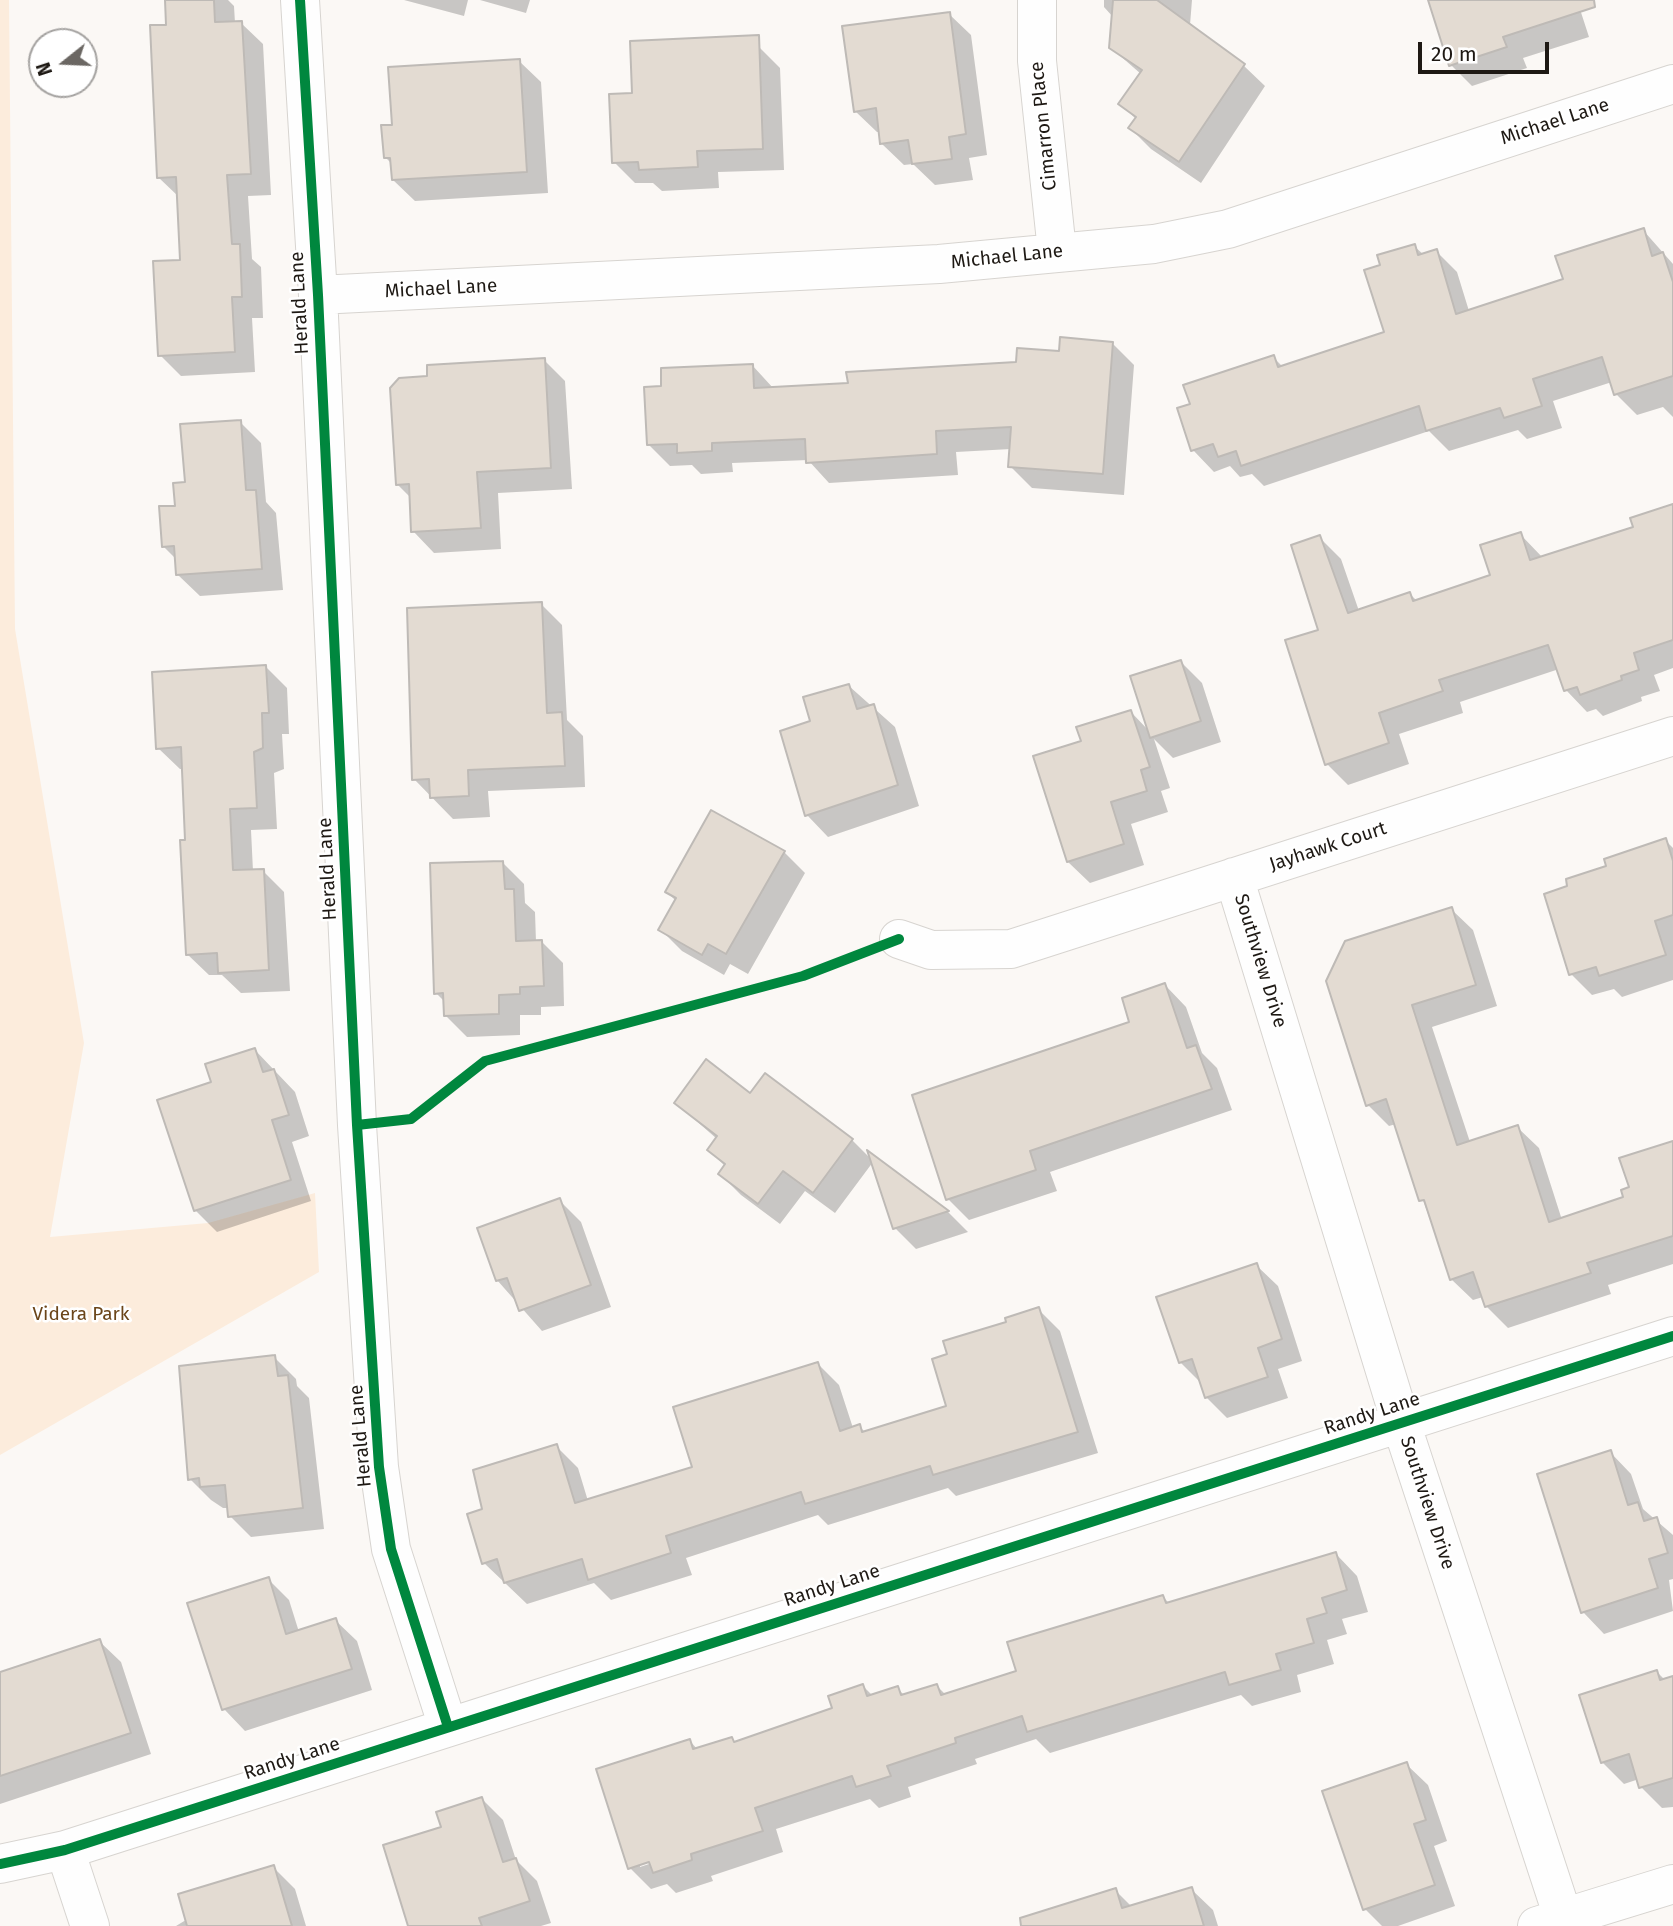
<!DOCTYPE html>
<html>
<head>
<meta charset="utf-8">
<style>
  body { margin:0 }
  #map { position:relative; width:1673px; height:1926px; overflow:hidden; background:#fbf8f5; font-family:"Fira Sans",sans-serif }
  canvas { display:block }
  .north { position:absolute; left:28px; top:28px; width:70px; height:70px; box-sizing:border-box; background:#fff; border:2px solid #a5a3a1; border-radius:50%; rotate:252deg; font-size:19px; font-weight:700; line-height:28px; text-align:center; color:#1e1914 }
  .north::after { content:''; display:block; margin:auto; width:24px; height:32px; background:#6b6763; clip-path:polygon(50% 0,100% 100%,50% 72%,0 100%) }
  .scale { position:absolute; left:1418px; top:42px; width:131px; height:32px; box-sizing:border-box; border:4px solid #1e1914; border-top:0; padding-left:9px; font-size:21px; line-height:24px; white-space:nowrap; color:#1e1914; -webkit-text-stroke:5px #fff; paint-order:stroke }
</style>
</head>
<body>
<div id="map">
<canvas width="1673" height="1926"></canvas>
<div class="north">N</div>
<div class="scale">20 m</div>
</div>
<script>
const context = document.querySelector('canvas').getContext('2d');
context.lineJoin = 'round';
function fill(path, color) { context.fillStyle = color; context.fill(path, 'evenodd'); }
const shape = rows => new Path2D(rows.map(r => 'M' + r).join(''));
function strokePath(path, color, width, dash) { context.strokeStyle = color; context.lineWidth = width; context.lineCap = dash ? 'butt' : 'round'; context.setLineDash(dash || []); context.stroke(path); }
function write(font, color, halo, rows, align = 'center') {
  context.font = font + ' "Fira Sans",sans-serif'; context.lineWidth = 5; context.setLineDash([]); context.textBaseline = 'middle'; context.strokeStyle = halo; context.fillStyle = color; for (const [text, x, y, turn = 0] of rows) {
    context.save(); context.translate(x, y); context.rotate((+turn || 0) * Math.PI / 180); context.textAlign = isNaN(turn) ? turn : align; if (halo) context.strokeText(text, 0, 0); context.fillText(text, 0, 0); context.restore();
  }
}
const green = shape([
  [0,0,9,0,15,629,84,1043,50,1237,208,1223,315,1193,319,1272,0,1455]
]);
const shadow = shape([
  [167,0,228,0,234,6,235,23,241,23,263,44,271,195,248,196,252,259,261,267,263,318,252,318,255,372,181,376,160,355,182,262,179,197,158,177,168,26],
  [404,0,468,0,464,16],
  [480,0,530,0,526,13],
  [1104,0,1192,0,1190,25,1243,65,1265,86,1201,183,1151,149,1130,128,1136,119,1121,104,1141,74,1110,47,1113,17,1104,7],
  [1430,0,1577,0,1589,37,1523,58,1527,68,1472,86,1451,65],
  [949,14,971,35,987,155,969,158,973,180,935,185,913,164,904,165,882,144,880,132,877,132,855,111],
  [758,46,780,68,784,170,718,172,719,188,662,191,653,183,635,183,614,162,634,95],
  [519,61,541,82,548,193,415,201,393,180,393,165,385,157,393,127],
  [1643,230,1673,264,1673,417,1663,407,1637,415,1616,394,1612,382,1553,401,1562,428,1527,439,1518,430,1449,451,1429,431,1264,486,1252,474,1240,477,1230,466,1214,472,1193,450,1192,405,1273,357,1283,367,1386,333,1382,266,1414,246,1424,255,1436,251,1457,272,1469,311,1565,280],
  [1112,343,1134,365,1124,495,1032,488,1010,466,1011,449,956,452,958,475,829,483,808,460,732,463,733,472,701,474,692,465,670,466,649,445,663,387,752,365,774,389,850,385,1017,363],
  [544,360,565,381,572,489,498,493,501,549,434,553,413,531,411,498,398,485,429,378],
  [240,422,261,443,266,502,276,513,283,590,200,596,178,575,177,560,163,546,186,483],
  [1673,506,1673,668,1654,675,1660,691,1641,697,1642,701,1603,716,1596,709,1587,712,1566,690,1559,669,1460,702,1463,713,1399,734,1409,764,1348,785,1327,764,1319,537,1341,559,1359,611,1410,594,1418,602,1492,576,1520,534,1543,558,1635,528],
  [541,604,562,625,567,720,583,736,585,787,488,791,490,817,453,819,414,779],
  [1181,662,1202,683,1221,742,1173,758,1154,739,1170,788,1161,791,1168,812,1131,824,1144,865,1090,883,1068,862,1083,742,1131,712,1150,732],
  [266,667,287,688,289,734,282,734,284,769,274,773,277,829,251,830,253,871,263,871,284,892,290,991,241,993,222,975,209,975,187,954,184,769,180,769,158,748],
  [849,686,895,727,919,806,828,837,807,815,812,723],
  [1665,840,1673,848,1673,980,1622,997,1614,989,1592,995,1571,974,1570,888],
  [784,852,805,873,748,974,730,964,724,975,682,951,660,929,676,901,667,892],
  [503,863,524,884,525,903,535,912,536,942,541,941,563,963,564,1006,541,1007,541,1015,520,1015,520,1035,467,1037,445,1015,445,1002,436,993],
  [1451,909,1473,930,1497,1006,1432,1027,1470,1142,1517,1127,1539,1148,1562,1220,1625,1198,1673,1142,1673,1264,1608,1285,1611,1294,1508,1328,1486,1306,1483,1297,1473,1300,1451,1279,1396,1124,1389,1126,1368,1105],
  [1165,985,1186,1007,1202,1053,1217,1068,1232,1110,1050,1172,1057,1191,969,1220,948,1199,1131,1023],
  [255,1050,295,1092,309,1136,292,1142,311,1201,217,1232,196,1211,160,1101,213,1083],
  [765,1075,852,1140,873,1161,871,1154,948,1212,968,1232,916,1249,895,1228,873,1162,835,1213,805,1191,780,1224,741,1195,720,1174,725,1166,709,1150,717,1139,676,1103,751,1095],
  [559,1200,581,1222,611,1307,542,1331,497,1280],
  [1256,1265,1278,1286,1302,1361,1278,1369,1288,1398,1227,1418,1206,1397,1202,1384,1180,1362],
  [1038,1309,1060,1331,1098,1453,956,1496,948,1488,828,1525,818,1515,686,1558,692,1575,611,1600,594,1583,527,1604,484,1563,484,1510,556,1446,578,1468,588,1501,694,1468,818,1364,839,1385,853,1428,859,1426,866,1433,948,1407,949,1355],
  [274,1357,296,1379,297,1386,309,1398,324,1529,251,1537,230,1516,229,1508,223,1508,211,1500,190,1479],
  [1610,1452,1631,1474,1643,1509,1673,1535,1673,1579,1669,1580,1673,1611,1604,1634,1583,1612],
  [1336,1554,1357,1576,1368,1612,1342,1619,1347,1634,1327,1640,1334,1664,1297,1675,1301,1692,1252,1706,1241,1695,1050,1753,1036,1739,975,1759,977,1764,908,1787,911,1797,879,1808,870,1799,776,1829,783,1852,711,1876,713,1881,676,1893,667,1884,651,1889,630,1868,690,1741,698,1750,732,1739,736,1743,834,1710,863,1686,873,1696,897,1688,905,1696,937,1686,946,1695,1018,1672,1163,1597,1170,1604],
  [657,1858,658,1861,640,1867,640,1863],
  [268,1579,289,1600,299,1632,335,1620,357,1641,372,1690,245,1731,224,1709],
  [99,1641,121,1662,151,1754,0,1804,0,1674],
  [1657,1672,1665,1680,1673,1678,1673,1807,1662,1808,1641,1787,1639,1779,1624,1784,1603,1763,1581,1696],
  [1406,1764,1428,1785,1447,1841,1434,1846,1455,1906,1398,1926,1382,1926,1365,1909],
  [482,1799,503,1820,516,1860,537,1881,551,1923,541,1926,410,1926],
  [273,1867,295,1889,306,1926,176,1926],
  [1191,1889,1213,1910,1218,1926,1054,1926,1115,1890,1132,1907]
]);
const building = shape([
  [165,0,214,0,215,22,242,21,251,174,227,175,232,244,240,244,242,297,232,297,235,352,158,356,153,261,180,260,176,177,157,178,150,25,166,25,165,0],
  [1113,0,1157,0,1245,64,1179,162,1128,128,1136,117,1118,104,1142,70,1109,48,1113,0],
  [1428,0,1594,0,1595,7,1503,37,1507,47,1449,66,1428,0],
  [950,12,966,134,949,137,952,159,912,164,908,140,880,144,876,108,854,112,842,26,950,12],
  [759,35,763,149,697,151,698,167,639,170,638,162,612,163,609,94,632,93,630,41,759,35],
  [520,59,527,172,392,180,390,158,384,158,381,125,392,125,388,67,520,59],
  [1644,228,1652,256,1663,252,1673,282,1673,376,1614,395,1602,357,1533,379,1542,406,1504,418,1500,408,1426,431,1419,406,1241,466,1236,451,1218,457,1213,444,1191,451,1177,408,1190,404,1183,385,1274,355,1278,367,1384,332,1364,270,1380,265,1377,255,1415,244,1418,255,1437,249,1456,314,1563,279,1555,256,1644,228],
  [1060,337,1113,342,1103,474,1008,467,1011,427,936,431,937,454,806,463,805,439,712,443,712,451,677,453,677,444,647,445,644,387,661,386,661,368,753,364,754,388,848,383,846,372,1016,362,1017,348,1059,351,1060,337],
  [545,358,551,468,477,472,481,528,411,532,409,484,396,485,390,388,399,378,427,376,427,365,545,358],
  [241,420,246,490,256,490,262,569,176,575,174,546,162,547,159,506,175,506,173,483,185,482,180,424,241,420],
  [1673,504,1673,640,1634,653,1639,670,1621,676,1622,680,1580,695,1577,687,1564,691,1548,645,1439,680,1443,691,1379,713,1389,743,1325,765,1285,640,1318,630,1291,545,1320,535,1348,613,1410,592,1413,601,1490,575,1480,545,1521,532,1530,560,1633,527,1630,518,1673,504],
  [542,602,547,713,562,712,565,766,468,770,469,796,430,798,429,779,412,780,407,608,542,602],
  [1181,660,1201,721,1150,738,1130,676,1181,660],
  [266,665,269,713,262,713,263,748,254,752,257,808,230,809,233,870,264,869,269,970,218,973,217,953,186,955,180,840,185,840,181,747,156,749,152,672,266,665],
  [849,684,857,709,874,704,898,785,805,816,780,731,810,721,803,697,849,684],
  [1131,710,1150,767,1141,770,1147,791,1111,802,1124,844,1067,862,1033,756,1081,741,1076,727,1131,710],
  [711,810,785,851,726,954,708,944,702,955,658,930,676,898,665,892,711,810],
  [1666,838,1673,861,1673,915,1655,921,1666,955,1599,976,1596,967,1569,975,1544,894,1567,886,1566,879,1606,866,1604,859,1666,838],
  [503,861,505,889,514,889,516,941,542,940,544,986,520,987,520,994,499,995,499,1014,444,1016,443,993,434,994,430,863,503,861],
  [1452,907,1476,985,1412,1005,1457,1145,1518,1125,1549,1222,1623,1197,1621,1190,1629,1187,1619,1158,1673,1141,1673,1236,1587,1263,1591,1273,1485,1307,1473,1272,1450,1280,1424,1200,1419,1201,1386,1099,1366,1106,1326,981,1345,941,1452,907],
  [1165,983,1187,1048,1196,1045,1212,1089,1030,1151,1036,1170,946,1200,912,1095,1129,1022,1122,998,1165,983],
  [255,1048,263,1072,274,1069,289,1115,272,1120,291,1180,194,1211,157,1100,211,1082,205,1064,255,1048],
  [706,1059,750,1093,765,1073,853,1139,813,1193,783,1171,758,1204,718,1174,725,1164,707,1150,717,1136,674,1103,706,1059],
  [867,1150,949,1211,893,1229,867,1150],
  [560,1198,591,1285,519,1311,507,1278,496,1281,477,1228,560,1198],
  [1257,1263,1282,1339,1258,1348,1268,1377,1205,1398,1192,1359,1179,1363,1156,1297,1257,1263],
  [1039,1307,1078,1432,933,1475,930,1466,805,1504,801,1492,666,1536,671,1553,588,1580,582,1559,504,1583,497,1559,482,1564,467,1514,482,1509,473,1470,557,1444,575,1503,692,1467,673,1407,818,1362,840,1431,860,1424,862,1432,946,1406,932,1359,947,1354,943,1341,1006,1322,1005,1318,1039,1307],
  [275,1355,278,1376,288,1375,303,1508,228,1517,225,1485,200,1487,199,1478,188,1480,179,1366,275,1355],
  [1611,1450,1628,1505,1638,1502,1644,1521,1657,1517,1668,1553,1649,1559,1658,1588,1581,1613,1537,1474,1611,1450],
  [1336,1552,1347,1590,1322,1598,1327,1613,1307,1619,1314,1643,1276,1654,1281,1670,1229,1685,1225,1672,1027,1732,1022,1716,955,1738,956,1743,887,1766,891,1776,856,1787,852,1776,755,1808,763,1831,691,1854,692,1860,653,1873,649,1862,628,1869,596,1769,690,1739,693,1749,732,1737,734,1742,832,1708,828,1696,863,1684,867,1696,898,1686,901,1695,937,1684,941,1695,1016,1671,1007,1642,1163,1595,1166,1603,1336,1552],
  [269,1577,286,1634,336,1618,352,1669,222,1710,187,1603,269,1577],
  [100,1639,131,1733,0,1776,0,1672,100,1639],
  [1657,1670,1660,1680,1673,1676,1673,1778,1639,1788,1629,1754,1601,1763,1579,1695,1657,1670],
  [1407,1762,1426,1820,1414,1824,1435,1885,1363,1910,1322,1791,1407,1762],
  [482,1797,503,1862,516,1858,530,1901,479,1918,482,1926,408,1926,383,1845,441,1827,436,1812,482,1797],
  [274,1865,292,1926,187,1926,178,1894,274,1865],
  [1192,1887,1204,1926,1021,1926,1020,1918,1116,1888,1122,1908,1192,1887]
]);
const minor = shape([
  [300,0,318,295,357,1125,379,1467,391,1549,448,1727],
  [1037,0,1037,61,1057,251],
  [318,295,939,264,1154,244,1228,229,1673,84],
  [1234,877,1401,1423,1566,1926],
  [899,939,931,950,1011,949,1673,736],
  [65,1850,90,1926],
  [0,1864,65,1850,1673,1336],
  [1537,1926,1673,1884]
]);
const cycleway = shape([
  [300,0,318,295,357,1125,379,1467,391,1549,448,1727],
  [357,1125,411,1119,485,1061,803,976,899,939],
  [0,1864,65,1850,1673,1336]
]);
const streetNames = [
  ["Michael Lane",1555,122,-18],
  ["Cimarron Place",1044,126,-96],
  ["Michael Lane",1007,257,-6],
  ["Michael Lane",441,289,-3],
  ["Herald Lane",300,303,-93],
  ["Jayhawk Court",1328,847,-18],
  ["Herald Lane",328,869,-93],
  ["Southview Drive",1260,961,73],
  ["Randy Lane",1372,1414,-18],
  ["Herald Lane",361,1436,-95],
  ["Southview Drive",1427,1503,72],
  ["Randy Lane",832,1586,-18],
  ["Randy Lane",292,1759,-18]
];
const parkNames = [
  ["Videra Park",81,1315]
];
fill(green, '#fcecdc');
fill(shadow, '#0003');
fill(building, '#e3dbd2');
strokePath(building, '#bebab6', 2);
strokePath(minor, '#d7d4d0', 40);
strokePath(minor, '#fefefe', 38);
strokePath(cycleway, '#00873e', 10);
write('19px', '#1e1914', '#fff', streetNames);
write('19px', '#6b4519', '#fff', parkNames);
</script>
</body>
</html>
